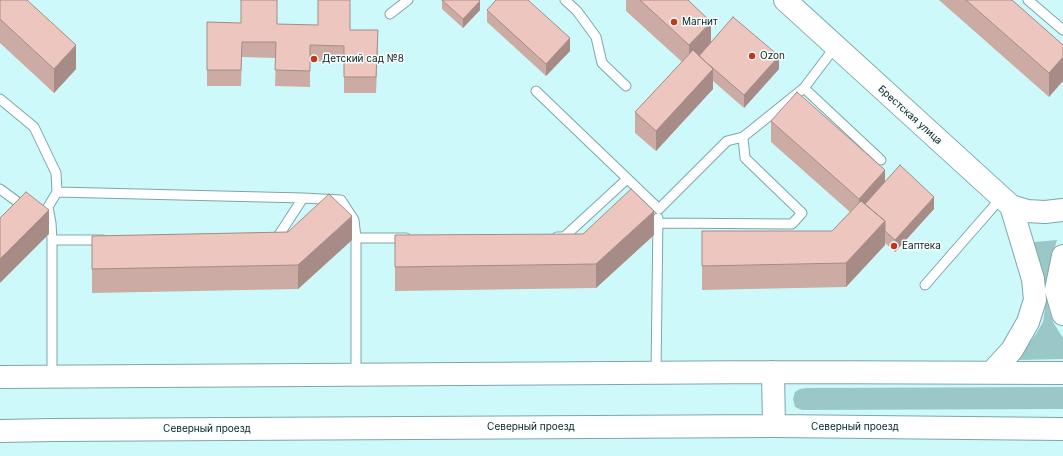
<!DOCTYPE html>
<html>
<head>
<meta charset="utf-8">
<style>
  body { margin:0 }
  canvas { display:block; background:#cef9fa }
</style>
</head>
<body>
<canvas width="1063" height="456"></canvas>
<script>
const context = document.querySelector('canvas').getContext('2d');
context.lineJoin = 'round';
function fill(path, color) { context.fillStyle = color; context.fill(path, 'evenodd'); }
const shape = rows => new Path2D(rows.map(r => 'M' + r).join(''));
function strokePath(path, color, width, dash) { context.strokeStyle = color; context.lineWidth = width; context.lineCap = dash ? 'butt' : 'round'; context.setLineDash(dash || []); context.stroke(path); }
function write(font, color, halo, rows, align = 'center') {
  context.font = font + ' Inter,sans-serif'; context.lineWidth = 3; context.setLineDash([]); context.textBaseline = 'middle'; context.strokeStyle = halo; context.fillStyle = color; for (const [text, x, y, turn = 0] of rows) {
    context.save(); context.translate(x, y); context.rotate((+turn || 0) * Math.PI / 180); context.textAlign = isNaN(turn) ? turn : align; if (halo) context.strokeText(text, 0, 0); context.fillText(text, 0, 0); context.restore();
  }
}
const green = shape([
  [1057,240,1047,275,1049,309,1053,322,1063,338,1063,359,1017,360,1036,334,1043,322,1045,309,1044,275,1034,242],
  [1063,387,1063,409,802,410,795,407,793,399,795,392,800,389,806,388]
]);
const service = shape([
  [565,0,577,11,596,37,602,63,626,86],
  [1028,0,1063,30],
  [390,14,408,0],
  [804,88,881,160],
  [536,91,659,209,727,141,743,137,804,88,835,47],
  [0,99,34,127,56,173,57,192,303,198,341,200,354,220,356,238,406,238],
  [0,189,19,203,28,204],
  [658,223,792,224,802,213,745,158,743,137],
  [557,237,564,237,627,179],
  [52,240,103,240],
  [275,241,303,198],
  [925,285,1001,198],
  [656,373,658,218],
  [356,375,356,238],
  [52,376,52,240,51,223,48,207,57,192]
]);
const secondary = shape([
  [785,0,1011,206,1027,211,1045,212,1063,210],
  [1063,256,1056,290,1063,314],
  [773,372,774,426],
  [992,372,1012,350,1028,322,1035,300,1033,279,1011,206],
  [0,377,773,372,1063,373],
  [0,431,53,430,774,426,1063,429]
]);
const wall = shape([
  [0,0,76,69,54,93,0,43],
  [442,0,480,10,463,28,442,9],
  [626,0,688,0,711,41,779,69,744,108,713,81,713,89,656,151,635,133,635,112,682,62,626,11],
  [939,0,1012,0,1063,45,1049,97],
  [487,10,570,51,546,76,487,22],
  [207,22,277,24,350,30,378,46,376,93,344,93,344,62,310,61,310,87,275,86,276,58,242,57,241,86,207,86],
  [771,121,885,181,934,209,895,252,885,243,885,245,846,287,702,290,702,231,832,231,850,212,771,142],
  [288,232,352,240,298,289,92,293,92,236],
  [395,235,654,235,596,288,395,291]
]);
const shadedWall = shape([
  [480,1,480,10,463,28,463,19],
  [711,22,711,46,689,69,689,45],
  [570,38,570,51,546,76,546,64],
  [76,45,76,69,54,93,54,69],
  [779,56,779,69,744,108,744,95],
  [1063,57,1063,81,1049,97,1049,73],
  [713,69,713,89,656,151,656,131],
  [885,170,885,190,859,220,859,199],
  [934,197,934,209,895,252,895,240],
  [49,210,49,234,0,283,0,259],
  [654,211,654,235,596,288,596,264],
  [352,216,352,240,298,289,298,265],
  [885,221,885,245,846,287,846,263]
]);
const building = shape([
  [0,0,27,0,76,45,54,69,0,19,0,0],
  [241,0,277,0,277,24,318,25,318,0,350,0,350,30,378,30,376,77,344,77,344,46,310,45,310,71,275,70,276,42,242,42,241,70,207,70,207,22,241,23,241,0],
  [442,0,479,0,480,1,463,19,442,0],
  [496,0,528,0,570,38,546,64,487,10,496,0],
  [640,0,688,0,711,22,689,45,640,0],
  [966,0,1012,0,1063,45,1063,57,1049,73,966,0],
  [733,17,779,56,744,95,699,56,733,17],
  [693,50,713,69,656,131,635,112,693,50],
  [797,92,885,170,859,199,771,121,797,92],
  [900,165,934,197,895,240,885,231,885,221,865,204,900,165],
  [631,189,654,211,596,264,395,267,395,235,583,234,631,189],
  [26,192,49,210,0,259,0,218,26,192],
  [329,194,352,216,298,265,92,269,92,236,288,232,329,194],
  [861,201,885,221,846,263,702,266,702,231,832,231,861,201]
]);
const markers = [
  [674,22,4,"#c2371b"],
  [752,56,4,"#c2371b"],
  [314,59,4,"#c2371b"],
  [894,246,4,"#c2371b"]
];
const poiNames = [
  ["Магнит",682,22],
  ["Ozon",760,56],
  ["Детский сад №8",322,59],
  ["Еаптека",902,246]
];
const streetNames = [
  ["Брестская улица",910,115,42],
  ["Северный проезд",531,427],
  ["Северный проезд",855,427],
  ["Северный проезд",207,429]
];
fill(green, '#9ac8c8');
strokePath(service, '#7da6a7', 11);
strokePath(secondary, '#7da6a7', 24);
strokePath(service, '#fff', 9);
strokePath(secondary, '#fff', 22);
fill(wall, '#ccaba4');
fill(shadedWall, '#a68b86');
fill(building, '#edc7bf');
strokePath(building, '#a68b86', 1);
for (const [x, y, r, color] of markers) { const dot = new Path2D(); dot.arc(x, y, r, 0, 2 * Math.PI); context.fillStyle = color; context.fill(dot); strokePath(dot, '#f7ffff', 1.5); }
write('10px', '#0e1f1f', '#f7ffff', poiNames, 'left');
write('10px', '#0e1f1f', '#f7ffff', streetNames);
</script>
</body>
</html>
